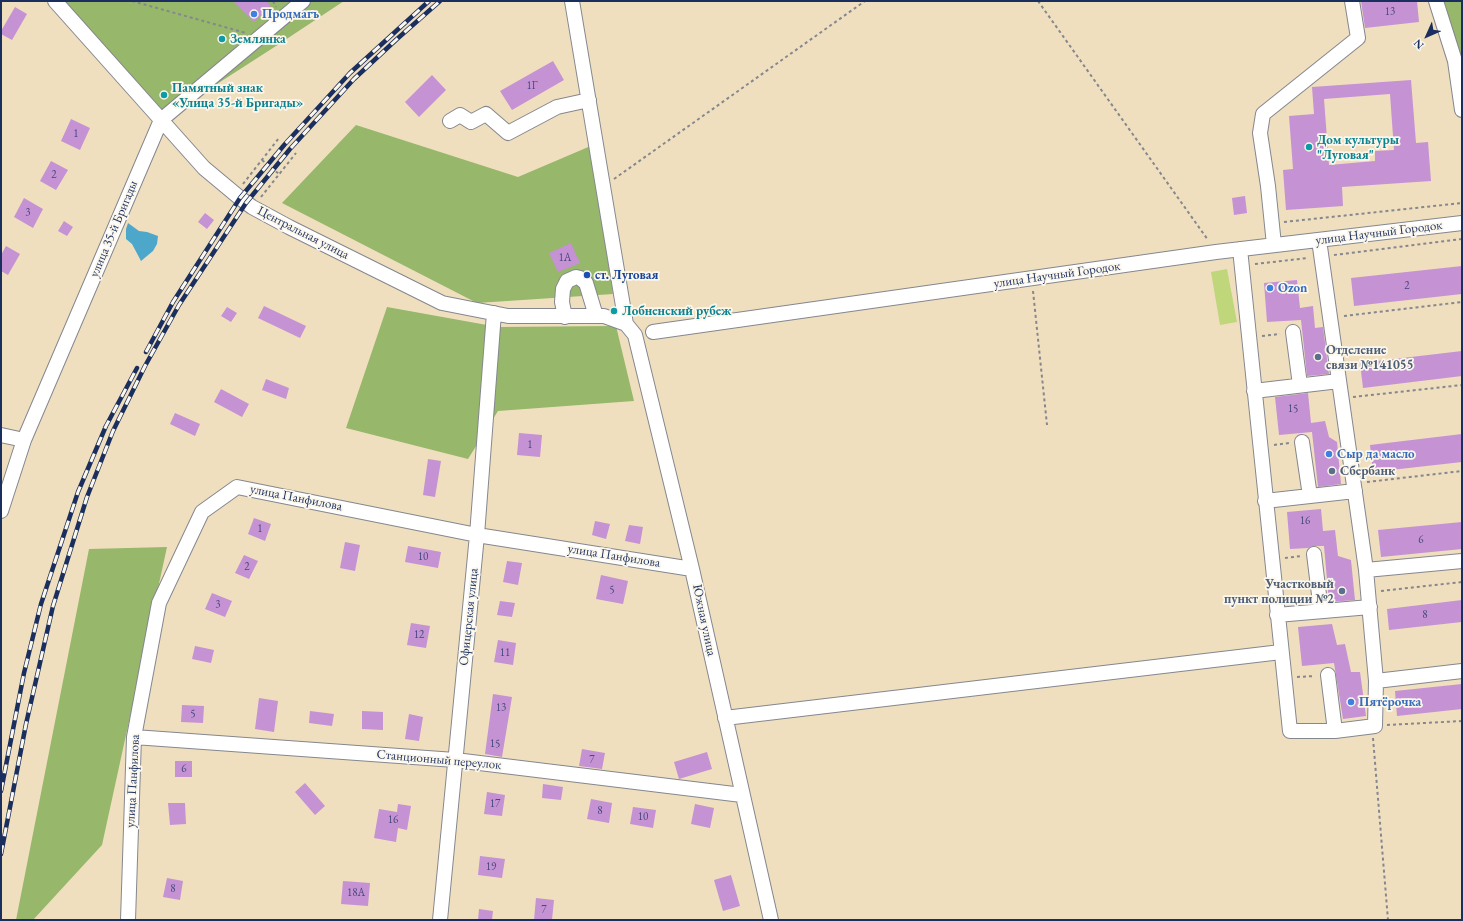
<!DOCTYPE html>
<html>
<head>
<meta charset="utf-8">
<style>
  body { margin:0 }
  #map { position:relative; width:1463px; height:921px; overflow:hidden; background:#efdfbf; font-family:"EB Garamond",serif }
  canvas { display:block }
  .frame { position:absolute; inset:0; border:2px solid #1b2f5e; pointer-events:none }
  .north { position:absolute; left:1407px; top:16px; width:40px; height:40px; -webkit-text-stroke:3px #fbf7ec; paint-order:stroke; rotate:225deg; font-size:11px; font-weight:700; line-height:16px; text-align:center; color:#1b2f5e }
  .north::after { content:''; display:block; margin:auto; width:14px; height:18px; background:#1b2f5e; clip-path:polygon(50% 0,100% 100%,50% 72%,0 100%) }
</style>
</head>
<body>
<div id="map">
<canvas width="1463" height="921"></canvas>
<div class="frame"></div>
<div class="north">N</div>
</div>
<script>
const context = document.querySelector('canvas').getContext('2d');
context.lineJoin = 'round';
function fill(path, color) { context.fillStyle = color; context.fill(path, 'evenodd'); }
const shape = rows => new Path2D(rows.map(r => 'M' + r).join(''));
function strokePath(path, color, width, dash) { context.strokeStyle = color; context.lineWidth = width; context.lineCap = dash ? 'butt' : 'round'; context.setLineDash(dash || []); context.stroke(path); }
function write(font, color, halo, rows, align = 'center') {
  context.font = font + ' "EB Garamond",serif'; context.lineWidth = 3.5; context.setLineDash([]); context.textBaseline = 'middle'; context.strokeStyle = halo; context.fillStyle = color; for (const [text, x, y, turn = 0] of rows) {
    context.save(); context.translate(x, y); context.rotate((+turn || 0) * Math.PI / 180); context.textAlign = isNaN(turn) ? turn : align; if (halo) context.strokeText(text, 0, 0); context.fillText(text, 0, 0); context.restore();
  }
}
const green = shape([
  [1227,269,1237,322,1220,325,1211,272]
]);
const forest = shape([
  [56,1,344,1,276,46,161,120],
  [1440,1,1462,1,1462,50,1461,52,1462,53,1462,73],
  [356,125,518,177,593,145,613,294,477,303,282,203],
  [387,307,498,327,616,326,634,401,498,411,468,459,346,428],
  [167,547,102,845,33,920,16,920,89,549]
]);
const water = shape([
  [128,223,139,231,147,232,158,236,157,244,153,251,141,261,132,244,126,239,126,229]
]);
const building = shape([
  [233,1,266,1,271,6,254,22],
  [1361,1,1417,1,1419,22,1365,28],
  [15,7,27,14,12,40,1,34,1,31],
  [553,61,564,80,512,110,500,91],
  [432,75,446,90,419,117,405,102],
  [1411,80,1416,143,1428,142,1431,181,1342,187,1343,206,1286,210,1283,170,1293,169,1289,116,1314,114,1312,87],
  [1390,94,1394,150,1375,151,1375,161,1329,165,1324,99],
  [71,119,90,128,80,150,61,141],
  [51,161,68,170,56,190,40,181],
  [1245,196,1247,213,1234,215,1232,198],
  [24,198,43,209,33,228,14,217],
  [205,213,214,220,207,229,198,222],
  [64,221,73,227,67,236,58,231],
  [571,243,580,263,558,272,549,253],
  [6,246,20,254,8,275,1,271,1,255],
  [1462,266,1462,294,1354,306,1351,278],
  [1297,280,1300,308,1313,306,1315,328,1323,327,1329,374,1307,376,1301,320,1267,322,1264,283],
  [264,306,306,326,300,338,258,318],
  [227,307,237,313,231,322,221,316],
  [1462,351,1462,376,1363,388,1360,363],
  [266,379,289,388,286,399,262,390],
  [221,389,249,404,242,417,214,402],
  [1308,393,1311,423,1325,421,1329,437,1337,442,1341,484,1318,487,1312,432,1279,435,1275,397],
  [175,413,200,424,195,436,170,424],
  [519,433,542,435,540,457,517,455],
  [1462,434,1462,462,1373,472,1370,445],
  [428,459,441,461,435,497,423,495],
  [1321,509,1323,531,1335,530,1338,556,1351,560,1355,600,1329,602,1324,546,1313,546,1308,548,1290,549,1287,512],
  [254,518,271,524,265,541,248,534],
  [595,521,610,524,606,539,592,535],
  [1462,522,1462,549,1381,557,1378,530],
  [629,525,643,527,640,544,625,541],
  [345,542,360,545,355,571,340,568],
  [408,546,441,552,438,568,405,562],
  [244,555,258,561,249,579,235,573],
  [507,561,522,563,518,585,503,582],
  [601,575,628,581,623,604,596,599],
  [212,593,232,601,225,617,205,609],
  [1462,600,1462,622,1389,630,1387,609],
  [500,601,515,603,512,617,497,615],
  [411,623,430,626,426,648,407,645],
  [1332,624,1337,645,1345,644,1351,672,1360,672,1366,716,1343,719,1334,663,1302,666,1298,627],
  [498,640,516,643,513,665,494,662],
  [195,646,214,650,211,663,192,659],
  [1462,684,1462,709,1397,716,1395,691],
  [493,694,512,697,502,757,485,754],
  [259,698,278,701,274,732,255,729],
  [182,705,204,706,203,723,181,722],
  [310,711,334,714,332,726,309,723],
  [362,711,383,712,383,730,362,729],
  [409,714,423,717,419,741,405,739],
  [582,749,605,753,602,769,579,766],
  [707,752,712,769,679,779,674,762],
  [175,761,192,761,192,777,175,777],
  [305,783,325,806,315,815,295,792],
  [543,784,563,787,561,800,542,798],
  [487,792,505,795,502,816,484,814],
  [591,799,612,803,609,823,587,819],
  [168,803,185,803,186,824,170,825],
  [398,804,411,806,407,830,398,828,396,842,374,838,379,809,397,812],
  [695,804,714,808,710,828,691,824],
  [633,807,656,810,653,828,630,824],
  [480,856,505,859,502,878,478,875],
  [731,875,740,906,723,911,714,880],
  [167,878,183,881,180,900,163,897],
  [343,881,370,883,368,906,341,904],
  [536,898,554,900,552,920,534,920],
  [479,909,493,911,492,920,478,920]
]);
const path = shape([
  [132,1,246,33],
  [273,1,276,7],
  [1038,1,1208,240],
  [262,160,279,174],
  [614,179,865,1],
  [243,184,279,138],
  [261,197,296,153],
  [1284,222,1462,203],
  [1334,255,1462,239],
  [1255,264,1308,258],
  [1033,291,1047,425],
  [1344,316,1462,302],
  [1262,336,1280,334],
  [1353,397,1462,385],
  [1274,445,1289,443],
  [1367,482,1462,471],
  [1285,558,1301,556],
  [1381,591,1462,582],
  [1297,677,1315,676],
  [1387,725,1462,721],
  [1373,738,1388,920]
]);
const minor = shape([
  [55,1,204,168,240,198,252,207,289,227,442,303,508,316,604,316,626,324],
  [572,1,626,324,635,335,692,569,771,920],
  [1436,1,1455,61,1462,110],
  [450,121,460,115,471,122,486,114,508,133,557,107,589,100],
  [1274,245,1268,186,1260,133,1263,114,1358,38,1352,1],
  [1240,249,1290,731,1335,731,1375,726,1376,681,1366,570,1319,240],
  [565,317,562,302,563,289,567,281,576,277,580,278,586,283,596,316],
  [653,332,1216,252,1462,223],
  [1293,332,1300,385],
  [1254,391,1339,381],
  [1,435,24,440],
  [1302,442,1310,496],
  [1265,501,1355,491],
  [1,511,24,440,161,120,303,1],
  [1314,554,1321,611],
  [1366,570,1462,561],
  [1277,615,1370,607],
  [1328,675,1335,731],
  [1376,681,1462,671],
  [725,718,1281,652],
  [134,737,455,760,742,795],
  [128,920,134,737,159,603,202,512,237,487,477,535,692,569],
  [440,920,477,535,494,313]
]);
const rail = shape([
  [146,352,173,302,240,198,285,144,350,73,429,1],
  [1,791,24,673,41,604,78,492,106,426,137,368],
  [1,854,26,724,53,606,87,497,113,431,145,366,179,305,246,203,290,149,354,79,397,39,440,1]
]);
const markers = [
  [254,14,4,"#3f7fe0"],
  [222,39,4,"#0f9aa8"],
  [164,95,4,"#0f9aa8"],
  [1309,147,4,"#0f9aa8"],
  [587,275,4,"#1a4fb4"],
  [1270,288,4,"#3f7fe0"],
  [614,311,4,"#0f9aa8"],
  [1318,357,4,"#5c6f8a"],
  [1329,454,4,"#3f7fe0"],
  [1332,471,4,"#5c6f8a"],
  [1342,591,4,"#5c6f8a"],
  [1351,702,4,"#3f7fe0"]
];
const numberNames = [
  ["13",1390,12],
  ["1Г",532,86],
  ["1",76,134],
  ["2",54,175],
  ["3",28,213],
  ["1А",565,258],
  ["2",1407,286],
  ["15",1293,409],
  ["1",530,445],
  ["16",1305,521],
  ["1",260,529],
  ["6",1421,540],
  ["10",423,557],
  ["2",247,567],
  ["5",612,590],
  ["3",218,605],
  ["8",1425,615],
  ["12",419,635],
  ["11",505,653],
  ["13",501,708],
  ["5",193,714],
  ["15",495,744],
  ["7",592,760],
  ["6",184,769],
  ["17",495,804],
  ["8",600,811],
  ["10",643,817],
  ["16",393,820],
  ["19",491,867],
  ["8",173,889],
  ["18А",356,893],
  ["7",544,910]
];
const shopNames = [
  ["Продмагъ",262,14],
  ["Ozon",1278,288],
  ["Сыр да масло",1337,454],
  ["Пятёрочка",1359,702]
];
const cultureNames = [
  ["Землянка",230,39],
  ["Памятный знак",172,88],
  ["«Улица 35-й Бригады»",172,103],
  ["Дом культуры",1317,140],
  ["\"Луговая\"",1317,155],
  ["Лобненский рубеж",622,311]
];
const streetNames = [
  ["улица 35-й Бригады",114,229,-67],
  ["Центральная улица",303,233,27],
  ["улица Научный Городок",1379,233,-7],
  ["улица Научный Городок",1057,275,-8],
  ["улица Панфилова",296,498,11],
  ["улица Панфилова",614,556,9],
  ["Офицерская улица",469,617,-84],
  ["Южная улица",704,620,78],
  ["Станционный переулок",439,760,5],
  ["улица Панфилова",133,781,-87]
];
const transitNames = [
  ["ст. Луговая",595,275]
];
const serviceNames = [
  ["Отделение",1326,350],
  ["связи №141055",1326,365],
  ["Сбербанк",1340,471],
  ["Участковый",1334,584,"right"],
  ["пункт полиции №2",1334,599,"right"]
];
fill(green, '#bfd67a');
fill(forest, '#97b76a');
fill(water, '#4da7cb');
fill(building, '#c592d3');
strokePath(minor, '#85878e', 16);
strokePath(path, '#85878e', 2, [3, 3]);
strokePath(minor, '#fff', 14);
strokePath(rail, '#1b2f5e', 4.5);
strokePath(rail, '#fbf7ec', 3, [9]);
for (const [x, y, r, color] of markers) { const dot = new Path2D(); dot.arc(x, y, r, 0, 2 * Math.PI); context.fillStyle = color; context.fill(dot); strokePath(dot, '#fbf7ec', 1.5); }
write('11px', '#46487b', null, numberNames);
write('bold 13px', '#366cbe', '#fbf7ec', shopNames, 'left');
write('bold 13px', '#0d838f', '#fbf7ec', cultureNames, 'left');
write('13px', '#1b2f5e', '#fbf7ec', streetNames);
write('bold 13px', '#164399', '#fbf7ec', transitNames, 'left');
write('bold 13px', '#4e5e75', '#fbf7ec', serviceNames, 'left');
</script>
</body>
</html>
